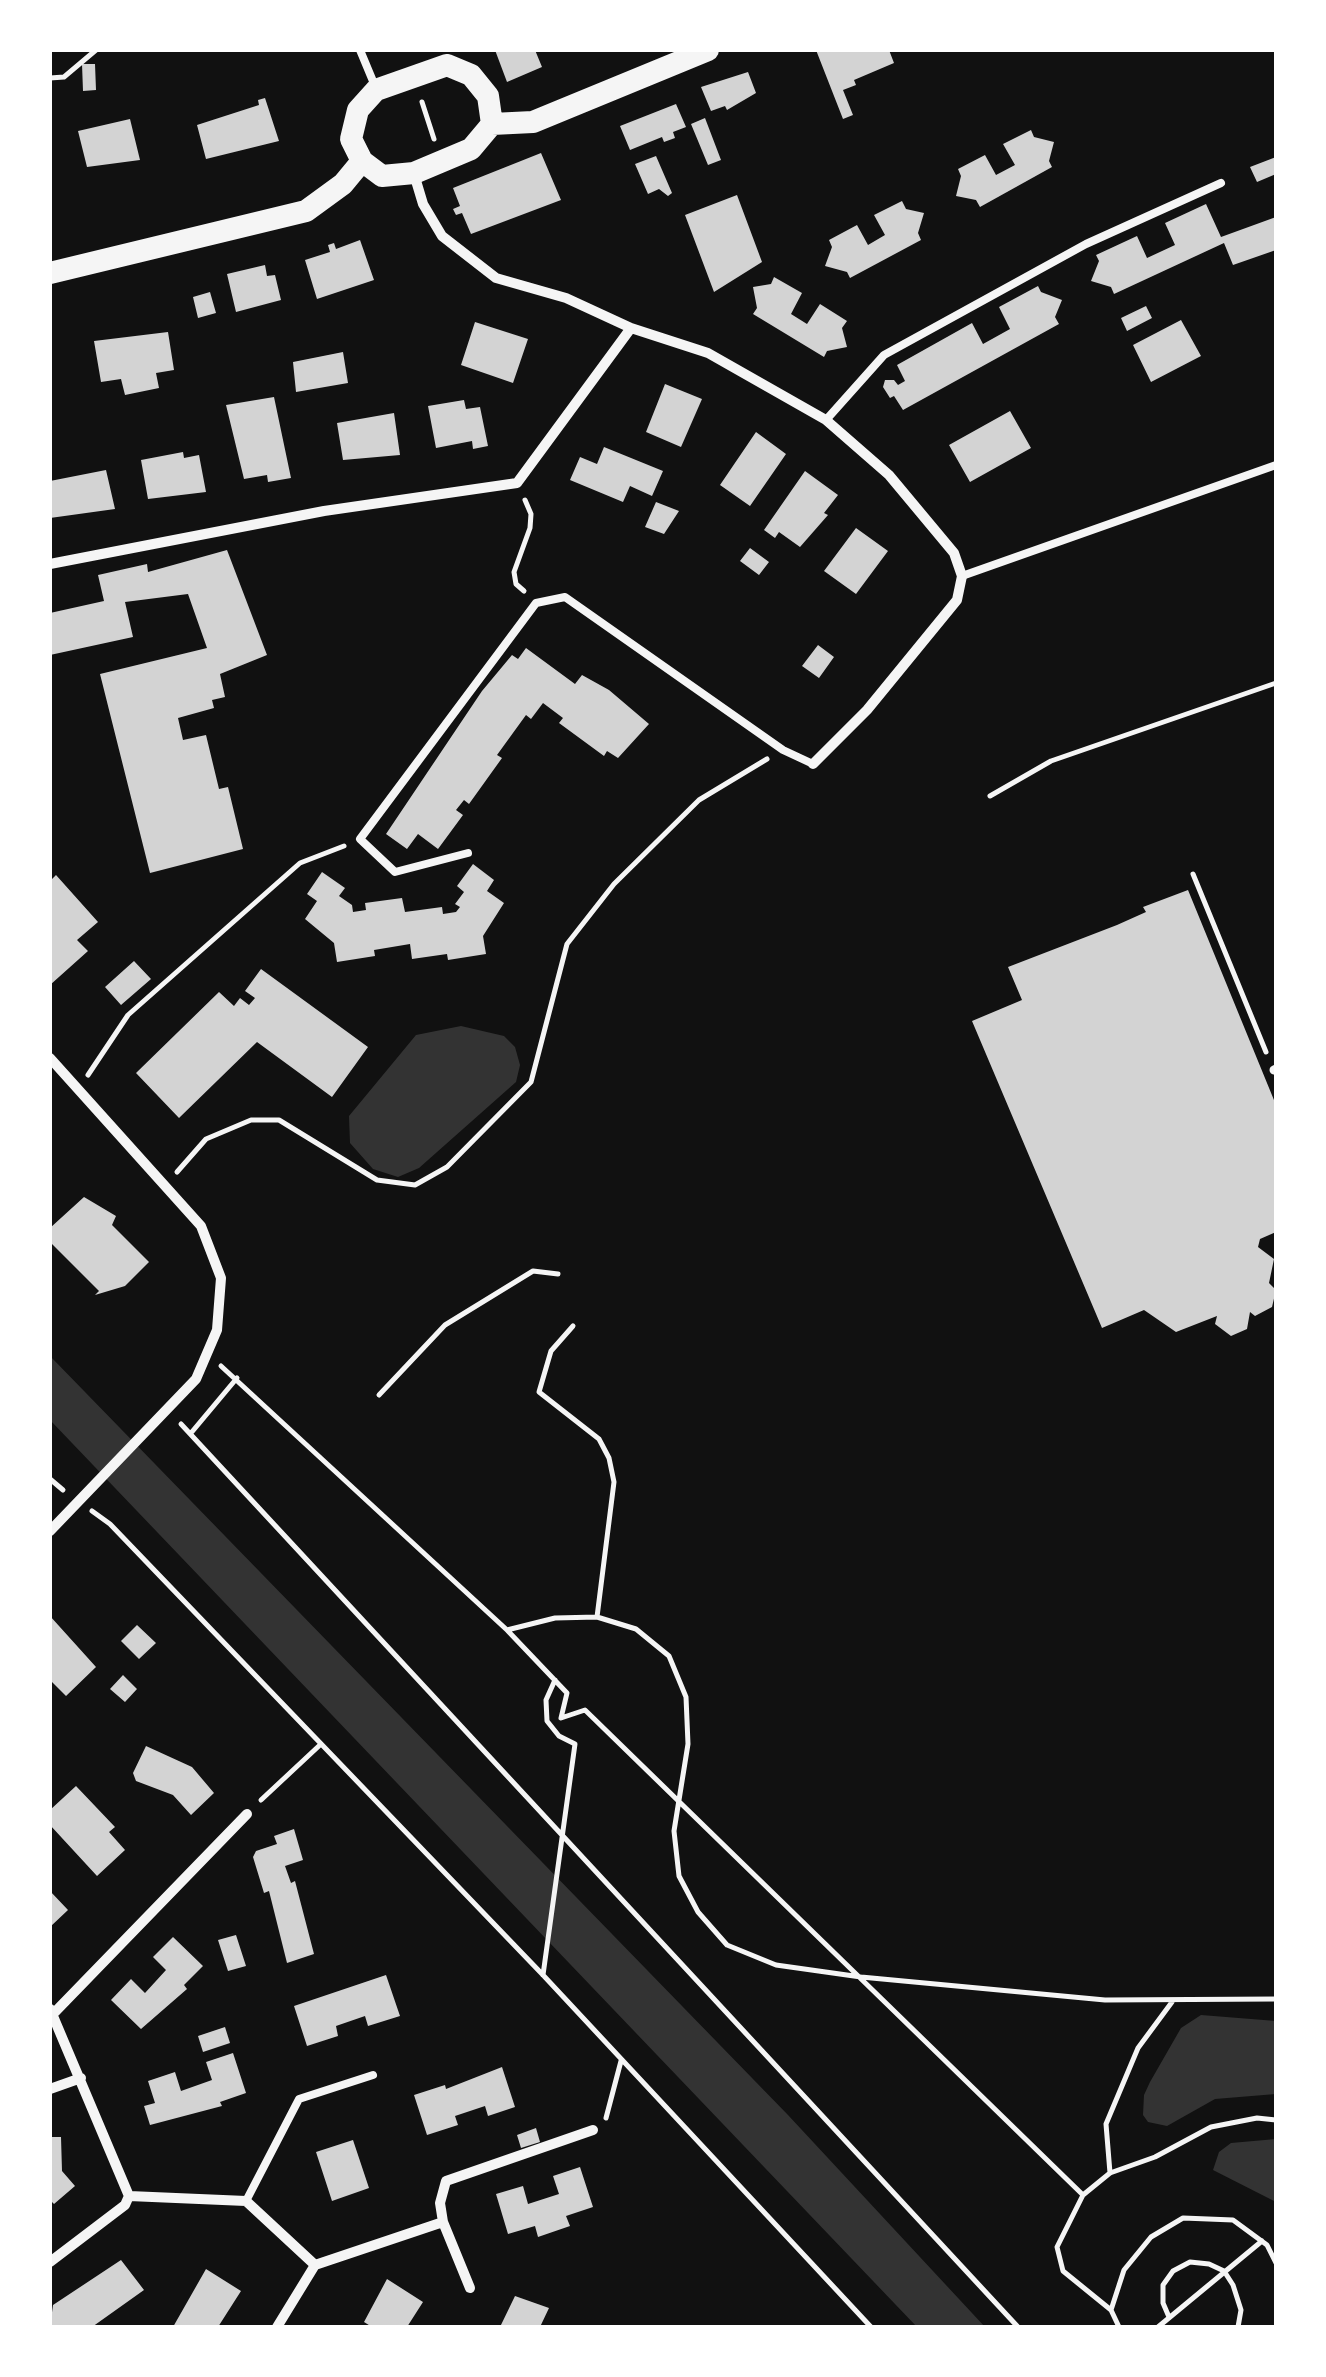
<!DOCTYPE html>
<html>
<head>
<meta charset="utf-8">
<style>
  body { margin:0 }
  #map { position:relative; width:1326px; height:2377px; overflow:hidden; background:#111; font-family:"Noto Sans",sans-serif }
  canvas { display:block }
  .frame { position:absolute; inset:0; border:52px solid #fff; pointer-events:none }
</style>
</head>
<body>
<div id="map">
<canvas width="1326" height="2377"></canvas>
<div class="frame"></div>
</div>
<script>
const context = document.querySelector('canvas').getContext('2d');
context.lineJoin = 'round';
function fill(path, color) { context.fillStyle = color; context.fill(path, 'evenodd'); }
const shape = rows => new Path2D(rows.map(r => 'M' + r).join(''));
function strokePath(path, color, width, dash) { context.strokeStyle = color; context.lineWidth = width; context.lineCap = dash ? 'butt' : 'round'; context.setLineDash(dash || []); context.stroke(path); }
const water = shape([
  [461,1026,504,1036,515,1047,520,1065,516,1082,419,1168,398,1177,373,1169,350,1143,349,1116,416,1035],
  [50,1356,788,2115,985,2327,917,2327,50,1420],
  [1201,2015,1276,2021,1276,2094,1215,2099,1167,2126,1148,2122,1143,2115,1144,2095,1150,2082,1181,2028],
  [1276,2139,1276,2202,1213,2170,1219,2152,1231,2143]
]);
const building = shape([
  [495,50,535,50,542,67,507,82],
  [816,50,889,50,894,63,854,80,856,85,843,90,853,115,843,119],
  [82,64,95,64,96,90,83,91],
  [748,72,756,93,727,110,725,106,711,111,701,87],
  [265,98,279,141,206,159,197,125,259,105,258,100],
  [676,104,686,127,673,132,675,138,664,142,662,137,630,150,620,126],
  [705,118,721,160,708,165,691,124],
  [130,119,140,160,87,167,78,131],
  [1031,130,1034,137,1054,142,1049,161,1052,167,980,207,976,200,956,196,961,176,958,169,985,155,996,175,1015,165,1003,144],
  [541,153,561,200,471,234,462,213,456,215,453,209,460,206,453,188],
  [656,156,672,193,668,196,659,189,648,194,635,164],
  [1276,157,1276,174,1257,182,1250,167],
  [737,195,762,262,714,292,685,215],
  [902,201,906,209,924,213,918,233,921,240,850,278,847,272,825,266,832,247,829,240,857,225,868,245,885,235,874,215],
  [1206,204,1221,237,1276,217,1276,250,1233,265,1224,243,1114,294,1111,287,1091,281,1099,261,1096,255,1137,236,1147,258,1175,245,1165,223],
  [360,240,374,280,317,299,305,260,330,252,328,245,334,243,336,249],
  [265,265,267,276,275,275,281,300,236,312,227,274],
  [774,277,802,293,791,314,807,324,820,304,847,321,842,328,847,347,827,351,824,357,753,314,757,308,753,287,771,284],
  [1038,286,1041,292,1062,300,1055,317,1059,324,903,410,894,396,890,398,883,387,885,380,894,380,898,385,905,381,897,365,972,323,983,344,1010,329,999,307],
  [210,292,216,313,198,318,193,297],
  [1146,306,1152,318,1127,331,1121,318],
  [1181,320,1201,356,1151,382,1133,345],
  [475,322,528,339,513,383,461,365],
  [168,332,174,370,156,373,159,388,125,395,121,379,101,382,94,341],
  [343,352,348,383,296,392,293,362],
  [665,384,702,399,681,447,646,432],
  [274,397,291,478,268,482,267,475,244,479,226,405],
  [464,400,466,409,480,407,488,446,473,449,472,441,436,448,428,406],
  [1010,411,1031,448,970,482,949,445],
  [394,413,400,455,343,460,337,423],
  [756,432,786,454,750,506,720,485],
  [604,447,663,471,652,496,630,486,623,502,570,480,580,457,597,464],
  [183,452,184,458,199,455,206,492,148,499,141,460],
  [106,470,115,509,50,518,50,481],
  [805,471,838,495,824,513,828,515,800,547,779,532,775,538,764,530],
  [656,502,679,511,664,534,645,527],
  [856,528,888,551,856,594,824,571],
  [750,548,769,562,759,575,740,561],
  [227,550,267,655,220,674,225,697,212,700,214,708,178,718,183,740,206,735,219,789,228,787,243,849,150,873,100,674,207,648,188,594,125,602,133,637,50,655,50,613,104,601,98,575,147,564,148,572],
  [818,645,834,657,819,678,802,666],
  [526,648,575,684,582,675,609,690,649,724,618,758,607,751,604,756,559,723,563,718,543,703,531,719,526,715,497,755,502,758,469,804,464,800,456,810,463,815,438,849,418,834,407,849,386,834,482,691,512,655,518,659],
  [473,864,494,880,487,891,504,903,483,936,486,954,448,960,447,954,412,959,410,944,374,950,375,956,337,962,334,943,305,919,317,901,307,894,322,872,345,888,339,896,352,905,353,912,366,910,365,903,402,898,405,912,442,907,443,914,456,912,460,907,455,904,464,892,457,886],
  [56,875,98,922,77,940,88,951,50,985,50,881],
  [1188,890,1276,1105,1276,1232,1260,1239,1258,1247,1274,1259,1269,1283,1276,1290,1272,1307,1255,1316,1250,1312,1247,1329,1231,1336,1215,1324,1217,1316,1176,1332,1144,1310,1102,1328,972,1021,1022,1000,1008,967,1117,925,1146,912,1143,907],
  [134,961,151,979,121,1005,105,987],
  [261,969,368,1047,332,1097,257,1042,179,1118,136,1073,219,992,234,1006,240,998,249,1005,255,998,245,991],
  [84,1197,116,1216,112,1225,149,1262,125,1286,95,1295,99,1291,50,1242,50,1228],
  [50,1616,96,1667,66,1696,50,1680],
  [137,1625,156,1643,139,1659,121,1641],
  [123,1675,137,1689,125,1702,110,1689],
  [146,1746,192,1767,214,1793,191,1815,173,1795,136,1781,133,1773],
  [76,1786,115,1827,109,1832,125,1850,97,1876,50,1825,50,1810],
  [294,1829,303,1860,285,1866,291,1883,295,1881,314,1954,287,1963,269,1891,264,1893,253,1857,256,1851,277,1844,274,1836],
  [50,1891,68,1910,50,1927],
  [236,1935,246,1966,228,1971,218,1940],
  [173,1937,203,1966,184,1985,187,1989,141,2029,111,2000,131,1979,145,1993,166,1970,153,1957],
  [386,1975,400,2016,368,2026,365,2016,336,2026,338,2036,307,2046,294,2006],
  [225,2027,230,2043,203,2052,198,2036],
  [233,2053,246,2093,220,2102,222,2106,150,2125,144,2106,155,2103,148,2081,175,2072,181,2091,212,2080,206,2062],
  [502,2067,515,2107,488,2116,485,2106,455,2116,458,2125,427,2135,414,2095,445,2085,446,2089],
  [536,2128,540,2142,521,2148,517,2135],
  [50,2137,61,2137,62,2171,75,2186,54,2204,50,2200],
  [353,2140,369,2188,332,2201,316,2152],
  [580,2167,593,2207,566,2216,570,2226,538,2237,535,2226,508,2234,496,2194,523,2186,528,2204,559,2194,553,2176],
  [121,2260,144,2290,92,2327,50,2327,53,2305],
  [206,2269,241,2291,218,2327,173,2327],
  [387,2279,423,2302,407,2327,372,2327,364,2322],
  [515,2296,549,2308,540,2327,500,2327]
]);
const path = shape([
  [50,78,64,77,96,50],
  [422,102,434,139],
  [524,591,516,584,514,572,530,528,531,514,525,500],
  [990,796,1051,761,1276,683],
  [1193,874,1266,1052],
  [88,1075,128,1015,300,863,344,846],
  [177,1172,206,1139,251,1120,279,1120,377,1180,415,1185,447,1167,531,1082,567,944,614,884,699,800,767,759],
  [573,1326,551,1351,539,1392,599,1439,609,1458,614,1482,597,1617],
  [221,1366,507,1630,567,1693,561,1718,585,1710,1083,2195],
  [379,1395,445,1325,533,1271,558,1274],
  [181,1424,1018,2327],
  [191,1433,237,1378],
  [50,1479,63,1490],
  [92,1511,110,1524,543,1975,871,2327],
  [507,1630,555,1618,597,1617,636,1629,669,1656,686,1697,688,1744,674,1831,679,1876,698,1912,727,1945,776,1965,861,1977,1105,2000,1276,1999],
  [261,1800,321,1744],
  [543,1975,575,1744,559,1736,547,1721,546,1700,555,1680],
  [606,2118,621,2061],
  [1110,2173,1106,2124,1138,2048,1172,2002],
  [1111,2310,1124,2270,1151,2237,1183,2218,1233,2220,1267,2245,1276,2263],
  [1169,2317,1163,2303,1163,2285,1173,2271,1190,2262,1209,2264,1224,2271,1233,2285,1241,2310,1238,2327],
  [1119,2327,1111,2310,1063,2271,1057,2247,1083,2195,1110,2173,1155,2157,1211,2127,1257,2118,1276,2120],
  [1158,2327,1262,2241]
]);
const service = shape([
  [360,50,375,86],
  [826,420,884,355,1086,244,1221,183],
  [962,576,1276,465],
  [468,853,395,872,360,839,536,603,565,597,783,750,813,764],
  [246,2201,299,2099,373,2075]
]);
const pedestrian = shape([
  [1274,1070,1276,1069]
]);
const minor = shape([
  [414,174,423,204,442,236,496,278,566,298,631,328,708,353,826,420,889,475,954,553,962,576,957,600,867,710,813,764],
  [50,564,324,511,517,483,631,328],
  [50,1058,201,1226,221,1278,217,1330,196,1379,50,1531],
  [50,2009,129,2196,246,2201,315,2265,277,2327],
  [54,2013,247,1814],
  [50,2089,81,2078],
  [443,2222,470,2288],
  [50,2262,125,2205,129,2196],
  [315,2265,443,2222,440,2203,446,2181,593,2130]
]);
const primary = shape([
  [447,65,471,75,488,96,492,124,471,149,414,173,382,176,362,161,351,139,358,110,376,90,447,65],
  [492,124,533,122,708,50],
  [50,273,306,211,343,184,362,161]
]);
fill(water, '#333');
fill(building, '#d3d3d3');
strokePath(path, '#f5f5f5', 5);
strokePath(service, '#f5f5f5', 8);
strokePath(pedestrian, '#f5f5f5', 9);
strokePath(minor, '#f5f5f5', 10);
strokePath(primary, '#f5f5f5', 22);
</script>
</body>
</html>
